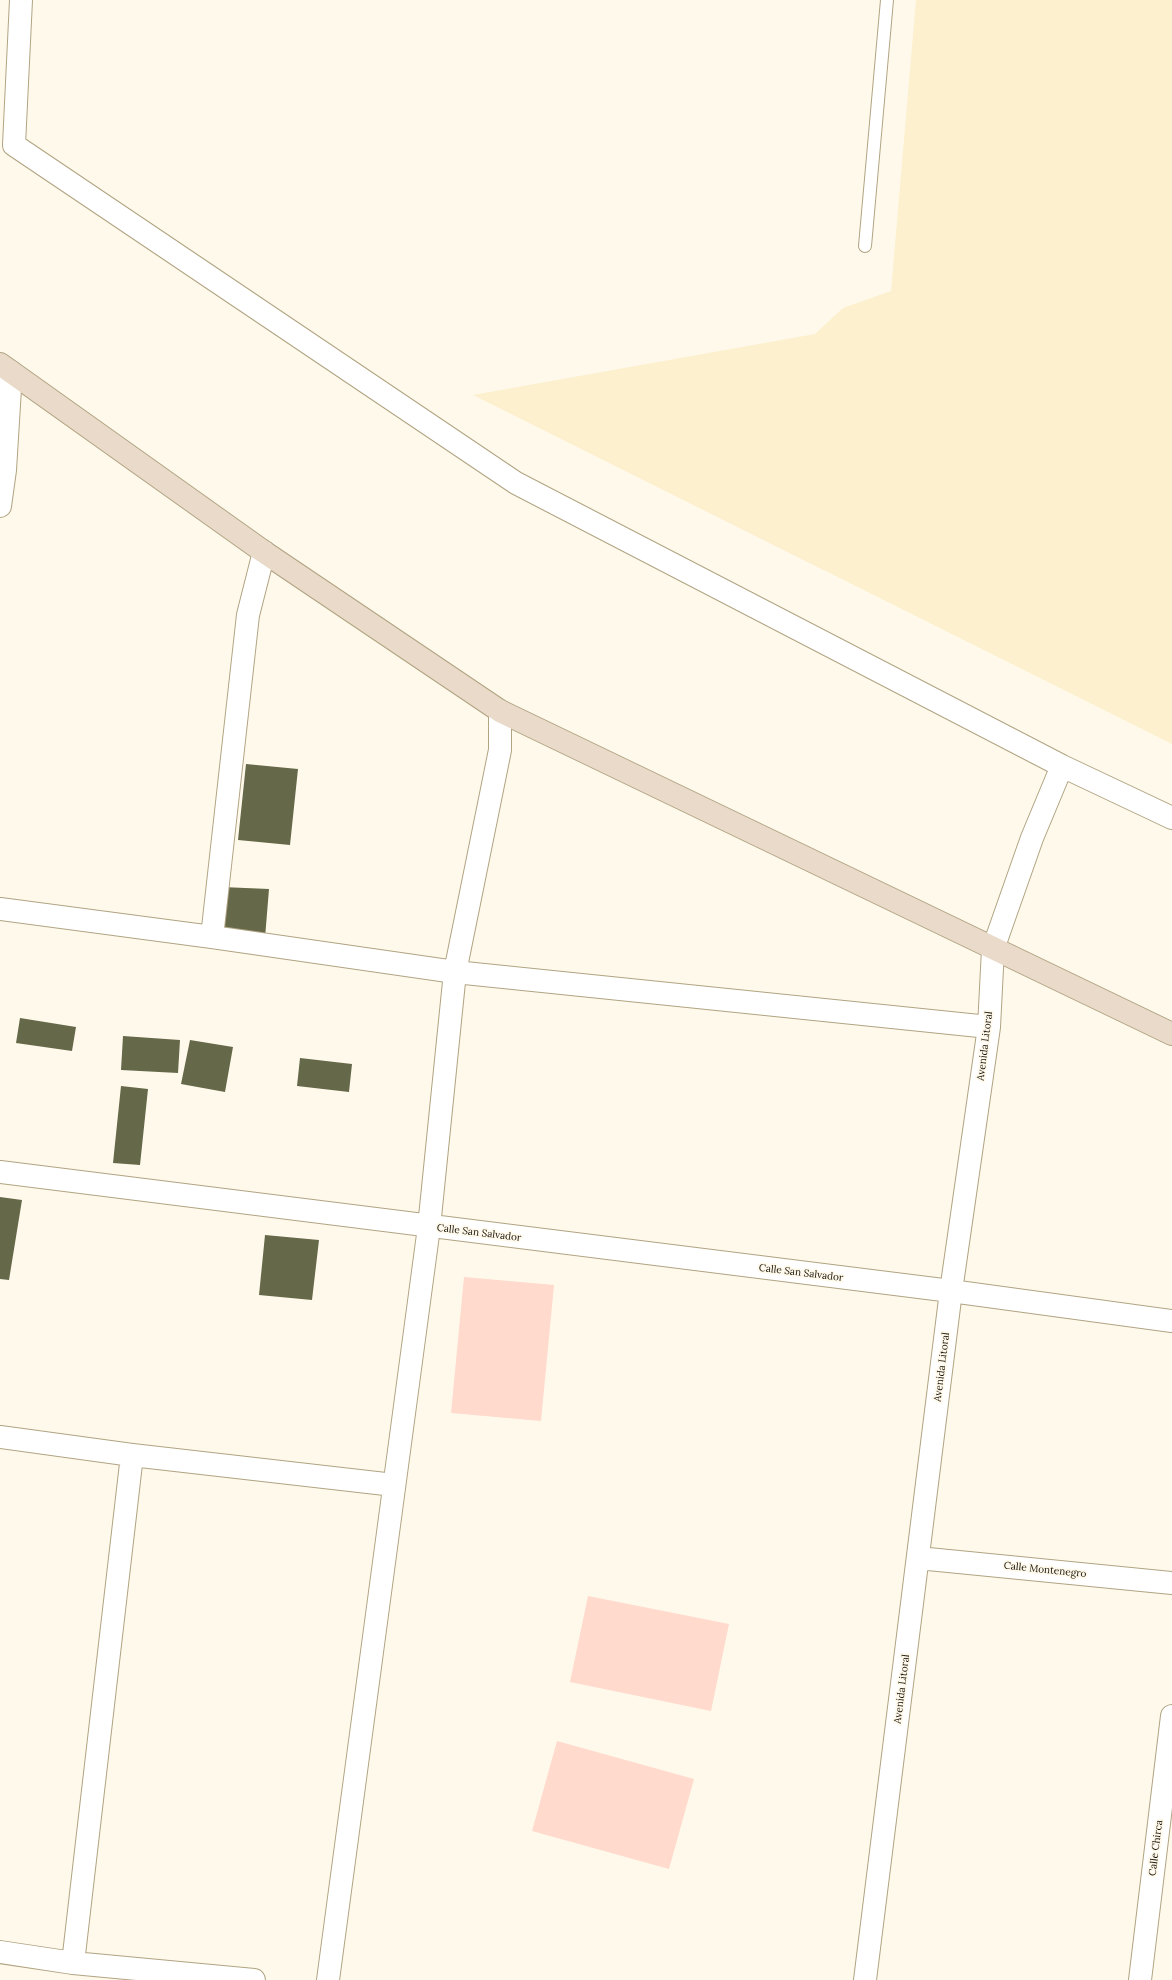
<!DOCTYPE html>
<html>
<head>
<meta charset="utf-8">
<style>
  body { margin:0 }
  canvas { display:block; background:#fff9eb }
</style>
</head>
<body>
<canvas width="1172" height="1980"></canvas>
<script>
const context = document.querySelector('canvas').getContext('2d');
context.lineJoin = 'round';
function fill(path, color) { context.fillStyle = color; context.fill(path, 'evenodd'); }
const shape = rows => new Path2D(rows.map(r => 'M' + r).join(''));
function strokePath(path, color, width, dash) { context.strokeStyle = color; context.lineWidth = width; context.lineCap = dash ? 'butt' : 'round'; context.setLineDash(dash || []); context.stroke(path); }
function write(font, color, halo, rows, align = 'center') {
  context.font = font + ' Lora,serif'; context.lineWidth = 3.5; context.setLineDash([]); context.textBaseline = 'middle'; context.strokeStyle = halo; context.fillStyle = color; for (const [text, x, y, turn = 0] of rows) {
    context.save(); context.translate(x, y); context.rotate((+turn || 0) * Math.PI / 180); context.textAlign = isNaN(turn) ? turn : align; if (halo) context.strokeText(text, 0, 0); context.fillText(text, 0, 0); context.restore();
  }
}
const built = shape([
  [916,0,1172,0,1172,744,473,395,815,334,843,308,891,291]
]);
const green = shape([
  [464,1277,554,1285,541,1421,451,1413],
  [588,1596,729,1624,711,1711,570,1682],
  [557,1741,694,1779,669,1869,532,1831]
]);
const building = shape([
  [246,764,298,769,290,845,238,840],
  [222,887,269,889,265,938,213,933],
  [20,1018,76,1027,72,1051,16,1043],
  [123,1036,180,1040,178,1073,121,1070],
  [190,1040,233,1047,225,1092,181,1084],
  [300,1058,352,1064,349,1092,297,1086],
  [121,1086,148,1089,140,1165,113,1163],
  [0,1197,22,1200,9,1280,0,1279],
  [265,1235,319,1240,312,1300,259,1295]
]);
const lane = shape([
  [865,246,887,0]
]);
const street = shape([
  [21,0,14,145,516,483,1062,766,1172,818],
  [0,506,5,470,11,372],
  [0,909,212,937,455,972,989,1027],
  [212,937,248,615,264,552],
  [0,1172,951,1291,1172,1321],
  [0,1437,132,1455,394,1485],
  [918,1558,1172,1583],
  [0,1952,73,1963,254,1980],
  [73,1963,132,1455],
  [328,1980,429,1227,455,972,500,750,500,711],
  [865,1980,951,1291,989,1027,993,949,1032,838,1062,766],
  [1140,1980,1172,1716]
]);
const secondary = shape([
  [0,364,264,552,500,711,1172,1034]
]);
const streetNames = [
  ["Avenida Litoral",985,1046,-83],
  ["Calle San Salvador",479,1233,7],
  ["Calle San Salvador",801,1273,7],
  ["Avenida Litoral",942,1367,-83],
  ["Calle Montenegro",1045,1570,6],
  ["Avenida Litoral",902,1689,-83],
  ["Calle Chirca",1156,1848,-83]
];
fill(built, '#fdf0ce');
fill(green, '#ffdacd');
fill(building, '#656949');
strokePath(lane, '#b1a483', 14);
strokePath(street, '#b1a483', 24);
strokePath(secondary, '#b1a483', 24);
strokePath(lane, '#fff', 12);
strokePath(street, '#fff', 22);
strokePath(secondary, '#e9dac9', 22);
write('10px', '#171306', '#fff9eb', streetNames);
</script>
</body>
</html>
